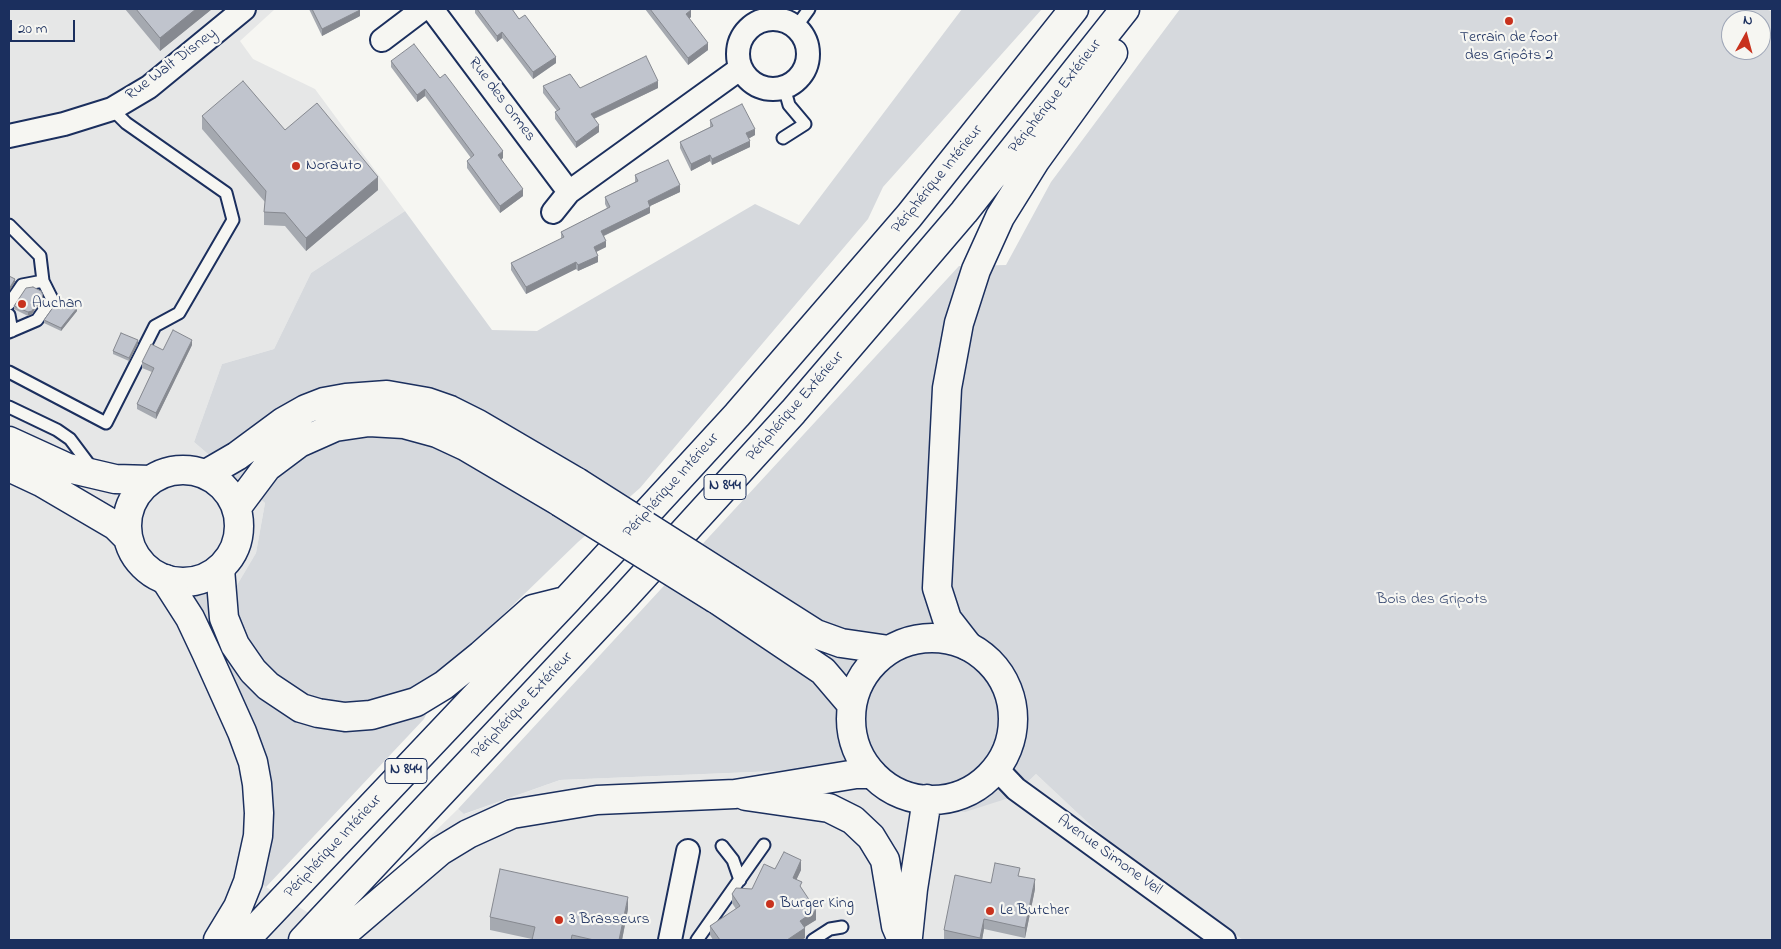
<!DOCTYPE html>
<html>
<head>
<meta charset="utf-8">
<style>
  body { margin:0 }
  #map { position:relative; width:1781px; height:949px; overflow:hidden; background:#f6f6f2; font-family:"Indie Flower",sans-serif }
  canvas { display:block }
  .frame { position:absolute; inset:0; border:10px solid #1b2f5e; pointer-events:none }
  .north { position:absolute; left:1721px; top:10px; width:50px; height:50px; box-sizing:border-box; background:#f6f6f2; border:1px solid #9ea6b7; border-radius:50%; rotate:7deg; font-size:14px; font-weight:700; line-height:20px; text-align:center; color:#1b2f5e }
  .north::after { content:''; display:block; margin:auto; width:18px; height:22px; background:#c8321e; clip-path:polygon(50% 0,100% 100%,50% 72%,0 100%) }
  .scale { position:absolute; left:10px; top:20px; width:65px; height:22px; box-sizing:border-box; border:2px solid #1b2f5e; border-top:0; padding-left:6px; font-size:15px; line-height:18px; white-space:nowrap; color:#1b2f5e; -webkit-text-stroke:4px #f6f6f2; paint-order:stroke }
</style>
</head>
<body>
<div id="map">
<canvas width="1781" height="949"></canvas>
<div class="frame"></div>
<div class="north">N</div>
<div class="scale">20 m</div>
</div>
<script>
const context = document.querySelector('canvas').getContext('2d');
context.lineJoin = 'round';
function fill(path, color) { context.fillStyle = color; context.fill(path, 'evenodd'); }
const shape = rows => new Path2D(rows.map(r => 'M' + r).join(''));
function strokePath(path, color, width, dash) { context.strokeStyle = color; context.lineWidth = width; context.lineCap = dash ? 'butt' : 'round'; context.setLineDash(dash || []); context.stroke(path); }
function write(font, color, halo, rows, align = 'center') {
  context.font = font + ' "Indie Flower",sans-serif'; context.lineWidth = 4.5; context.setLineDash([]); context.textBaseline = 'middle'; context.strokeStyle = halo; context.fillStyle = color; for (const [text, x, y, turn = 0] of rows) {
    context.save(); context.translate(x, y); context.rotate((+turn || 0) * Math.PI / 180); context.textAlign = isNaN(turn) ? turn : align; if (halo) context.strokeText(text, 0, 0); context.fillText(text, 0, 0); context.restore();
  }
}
const built = shape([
  [9,9,275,9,240,41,253,59,315,89,405,211,311,273,274,349,222,364,194,442,265,503,256,553,237,585,164,597,185,630,246,768,266,887,335,929,458,809,465,814,560,780,801,770,1012,797,1036,774,1118,851,1243,940,9,940]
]);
const green = shape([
  [962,9,1042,9,883,187,868,219,640,488,578,542,446,670,424,719,266,887,246,871,246,768,226,715,164,597,237,585,256,553,265,503,194,442,222,364,274,349,311,273,405,211,492,330,537,331,755,204,799,225],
  [1180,9,1764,9,1772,11,1772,940,1243,940,1118,851,1036,774,1012,797,965,812,886,801,857,784,801,770,560,780,464,814,458,809,959,266,1006,265,1051,182],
  [1731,20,1761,20,1761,50,1731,50]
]);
const lane = shape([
  [796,27,809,9],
  [783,138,805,124,789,105,784,87],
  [9,225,40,256,43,281,52,299,37,320,9,332],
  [9,304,22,285,43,281],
  [9,315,12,331],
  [9,372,106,423,155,326,179,313,233,220,226,193,126,123,112,109],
  [9,407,57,430,70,439,94,471],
  [722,846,733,860,740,880],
  [697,940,764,845],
  [813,940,830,929,842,927]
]);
const street = shape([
  [432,9,569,192,741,68],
  '738 54a35 35 0 1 1 70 0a35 35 0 1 1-70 0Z',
  [382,40,423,9],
  [9,136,64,124,112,109,149,87,244,9],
  [553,212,569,192],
  [996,768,1016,789,1224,940],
  [670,940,688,851]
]);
const secondary = shape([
  [9,441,68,468,115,479,151,480],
  [9,467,41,482,116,526,128,538],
  '127 526a56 56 0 1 1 112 0a56 56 0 1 1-112 0Z',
  [206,474,237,456,283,422,306,409,324,402,346,398,387,395,427,402,450,410,478,424,577,482],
  [237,507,267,467,299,443,335,427,369,422,404,424,437,433,465,446,560,502],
  [731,580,816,634,841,643,889,650],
  [716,599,823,671,852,705],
  '851 719a81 81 0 1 1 162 0a81 81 0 1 1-162 0Z',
  [746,796,829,808,853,820,871,837,885,860,896,926,902,940],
  [908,937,913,889,927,799]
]);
const highway = shape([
  [220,569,224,618,235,645,253,671,268,686,301,708,318,713,345,717,371,715,416,702,444,685,481,655,533,609,565,601],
  [165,579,190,618,206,652,242,732,253,762,257,784,259,813,258,836,248,882,238,907,218,940],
  [968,646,947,619,937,588,947,388,959,323,976,270,1000,217,1035,161,1113,53],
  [245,940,566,601,737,415,909,216,1074,9],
  [303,940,620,602,793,412,964,212,1125,9],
  [336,940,440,851,468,834,512,814,597,800,735,794,856,774,872,774]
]);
const secondaryBridge = shape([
  [577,482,731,580],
  [560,502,716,599]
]);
const wall = shape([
  [125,9,212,9,160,51],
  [309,9,362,9,360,10,360,16,322,36],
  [475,9,512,9,519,19,556,63,533,79,502,38,497,42,475,13],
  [645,9,690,9,691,17,689,19,708,50,688,65],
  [391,61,440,78,503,158,501,159,523,196,500,213,467,168,467,161,471,158,425,96,417,102,391,67],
  [543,86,580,88,658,88,594,119,599,132,576,148,555,119,555,112,557,111,543,93],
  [202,116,285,130,378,190,306,251,285,226,264,225,264,212,265,202,202,129],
  [710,120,755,135,748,139,750,147,712,165,710,161,691,171,680,148,680,142,710,127],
  [635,175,680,192,650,206,650,213,604,236,606,247,596,252,598,262,578,271,576,269,526,294,511,270,511,263,561,239,561,232,607,208,605,204,605,197,635,182],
  [43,298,32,314,28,316,14,309,14,306],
  [77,311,61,331,44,323,44,320],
  [138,344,129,361,113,354,113,351],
  [192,345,156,419,137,409,137,404,152,372,142,368,142,362,163,350],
  [775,869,801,870,796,880,802,889,816,920,804,927,805,938,801,940,713,940,710,935,710,926,736,909,732,903,732,894,752,889],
  [1020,876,1035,889,1025,938,984,929,982,940,944,940,944,930,991,883],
  [628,909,622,940,532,940,532,939,490,930,490,917]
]);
const shadedWall = shape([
  [196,9,212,9,160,51,160,38],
  [360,10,360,16,322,36,322,29],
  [691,10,691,17,686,21,686,14],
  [502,32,502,38,497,42,497,36],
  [708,43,708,50,688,65,688,58],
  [556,57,556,63,533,79,533,72],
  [658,81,658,88,591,120,591,114],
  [425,89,425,96,417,102,417,95],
  [599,125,599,132,576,148,576,142],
  [755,129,755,135,746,140,746,133],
  [750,141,750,147,712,165,712,159],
  [503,151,503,158,498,162,498,155],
  [710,155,710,161,691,171,691,164],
  [378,177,378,190,306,251,306,238],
  [680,185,680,192,648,207,648,201],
  [523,189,523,196,500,213,500,206],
  [650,207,650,213,601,237,601,231],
  [606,241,606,247,594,253,594,247],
  [598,256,598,262,578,271,578,265],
  [576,262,576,269,526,294,526,287],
  [15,279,15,282,9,292,9,289],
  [43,295,43,298,32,314,28,316,28,312],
  [77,308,77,311,61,331,61,328],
  [138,340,138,344,129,361,129,358],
  [192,340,192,345,156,419,156,413],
  [801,860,801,870,793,887,793,878],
  [1035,879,1035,889,1025,938,1025,928],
  [628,897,628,909,622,940,619,940],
  [816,910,816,920,800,930,800,921],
  [984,919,984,929,982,940,980,940],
  [805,928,805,938,801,940,787,940]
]);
const building = shape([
  [136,9,196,9,160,38,136,9],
  [312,9,360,9,360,10,322,29,312,9],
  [477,9,512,9,519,19,525,15,556,57,533,72,502,32,497,36,477,9],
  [650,9,690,9,691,10,686,14,708,43,688,58,650,9],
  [414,44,440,78,445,74,503,151,498,155,523,189,500,206,467,161,474,155,425,89,417,95,391,61,414,44],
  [646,56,658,81,591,114,599,125,576,142,555,112,560,109,543,86,570,74,580,88,646,56],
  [243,81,285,130,317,103,378,177,306,238,285,213,264,212,266,191,202,116,243,81],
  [742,104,755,129,746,133,750,141,712,159,710,155,691,164,680,142,713,126,710,120,742,104],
  [668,160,680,185,648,201,650,207,601,231,606,241,594,247,598,256,578,265,576,262,526,287,511,263,564,237,561,232,610,207,605,197,638,181,635,175,668,160],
  [9,276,15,279,9,289,9,276],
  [33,287,41,291,43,295,32,311,28,312,14,306,26,288,33,287],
  [59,299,77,308,61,328,44,320,59,299],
  [173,330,192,340,156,413,137,404,154,368,142,362,151,344,163,350,173,330],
  [121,333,138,340,129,358,113,351,121,333],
  [784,852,801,860,793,878,802,882,800,886,816,910,800,921,805,928,787,940,720,940,710,926,740,906,732,894,736,888,752,889,764,864,775,869,784,852],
  [995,863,1020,868,1018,876,1035,879,1025,928,984,919,980,938,944,930,955,875,991,883,995,863],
  [500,869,628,897,619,940,594,940,572,935,571,940,532,940,535,927,490,917,500,869]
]);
const markers = [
  [1509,21,5,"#c8321e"],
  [296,166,5,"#c8321e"],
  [22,304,5,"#c8321e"],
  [770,904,5,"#c8321e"],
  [990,911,5,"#c8321e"],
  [559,920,5,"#c8321e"]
];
const shields = [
  [725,487,42],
  [406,771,42]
];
const shieldNames = [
  ["N 844",725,487],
  ["N 844",406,771]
];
const poiNames = [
  ["Terrain de foot",1509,38,"center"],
  ["des Gripôts 2",1509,56,"center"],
  ["Norauto",306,166],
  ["Auchan",32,304],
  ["Burger King",780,904],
  ["Le Butcher",1000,911],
  ["3 Brasseurs",569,920]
];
const streetNames = [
  ["Rue Walt Disney",172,65,-37],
  ["Périphérique Extérieur",1056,97,-52],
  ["Rue des Ormes",501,100,53],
  ["Périphérique Intérieur",938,180,-51],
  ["Périphérique Extérieur",796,407,-49],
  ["Périphérique Intérieur",672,486,-48],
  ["Périphérique Extérieur",523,706,-47],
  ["Périphérique Intérieur",334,847,-47],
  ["Avenue Simone Veil",1109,856,36]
];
const parkNames = [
  ["Bois des Gripots",1432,600]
];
fill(built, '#e6e7e7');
fill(green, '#d6d9dd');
strokePath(lane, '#1b2f5e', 15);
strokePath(street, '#1b2f5e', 26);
strokePath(secondary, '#1b2f5e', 31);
strokePath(highway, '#1b2f5e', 31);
strokePath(lane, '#f6f6f2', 11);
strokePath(street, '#f6f6f2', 22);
strokePath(secondary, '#f6f6f2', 28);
strokePath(highway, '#f6f6f2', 28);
strokePath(secondaryBridge, '#1b2f5e', 31, []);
strokePath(secondaryBridge, '#f6f6f2', 28);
fill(wall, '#a5a9b0');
fill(shadedWall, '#868990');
fill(building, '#c0c4cd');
strokePath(building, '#868990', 1);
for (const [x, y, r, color] of markers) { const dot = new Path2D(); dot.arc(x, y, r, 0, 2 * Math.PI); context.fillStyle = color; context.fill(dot); strokePath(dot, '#f6f6f2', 2); }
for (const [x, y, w] of shields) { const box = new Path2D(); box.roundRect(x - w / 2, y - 12.5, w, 25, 4); context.fillStyle = '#f6f6f2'; context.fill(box); strokePath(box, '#1b2f5e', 1); }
write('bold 15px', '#1b2f5e', null, shieldNames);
write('16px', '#1b2f5e', '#f6f6f2', poiNames, 'left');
write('16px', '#1b2f5e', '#f6f6f2', streetNames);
write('16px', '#405177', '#f6f6f2', parkNames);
</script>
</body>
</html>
